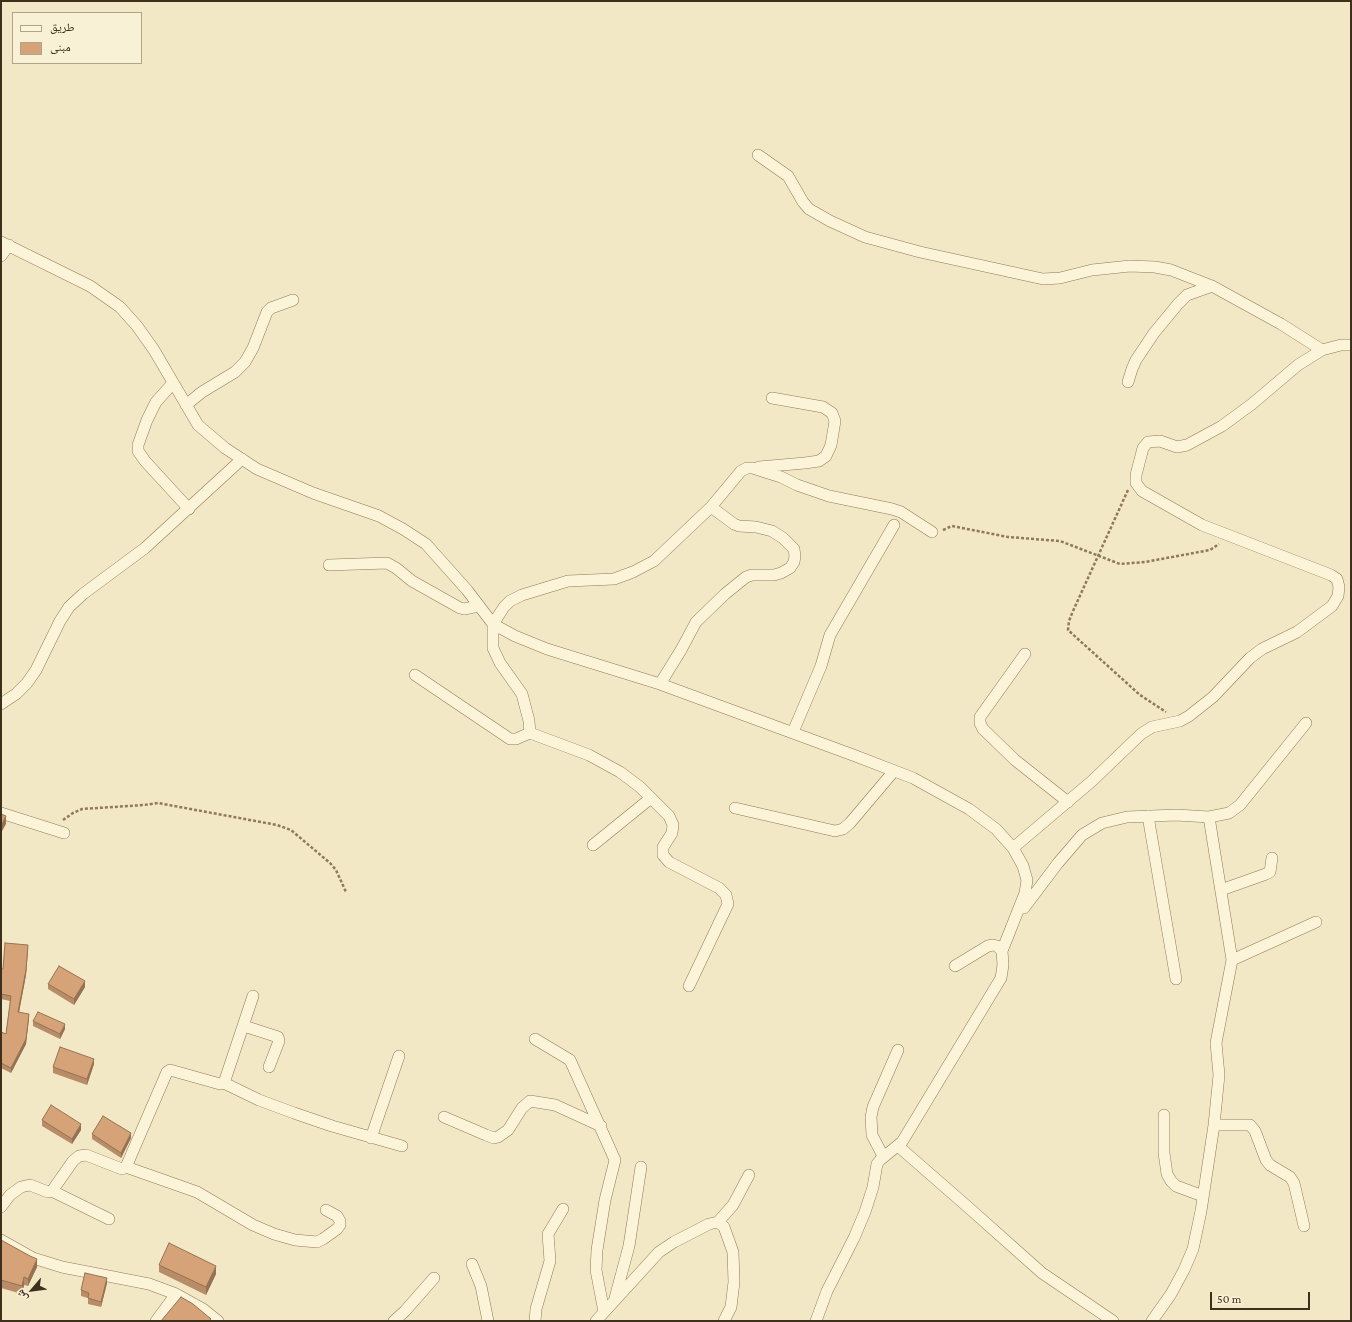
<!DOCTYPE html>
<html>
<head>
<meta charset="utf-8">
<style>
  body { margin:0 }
  #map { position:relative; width:1352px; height:1322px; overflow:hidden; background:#f3e8c5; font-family:"Crimson Pro","Noto Naskh Arabic",serif }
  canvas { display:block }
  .frame { position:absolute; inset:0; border:2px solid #3f301e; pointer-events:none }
  .legend { position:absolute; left:12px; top:12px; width:130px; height:52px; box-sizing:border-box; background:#f9f1d5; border:1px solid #afa48c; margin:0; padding:5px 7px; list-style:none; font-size:12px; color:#3f301e }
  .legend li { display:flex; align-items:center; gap:8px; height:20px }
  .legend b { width:20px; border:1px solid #afa48c }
  .north { position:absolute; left:12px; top:1270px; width:40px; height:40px; -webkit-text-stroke:3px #f9f1d5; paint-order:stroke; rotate:242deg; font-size:11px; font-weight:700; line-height:16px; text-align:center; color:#3f301e }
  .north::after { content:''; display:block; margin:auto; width:14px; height:18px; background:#3f301e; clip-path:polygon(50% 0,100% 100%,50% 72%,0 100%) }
  .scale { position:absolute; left:1210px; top:1292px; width:100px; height:18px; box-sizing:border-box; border:2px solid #3f301e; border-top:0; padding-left:5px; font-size:12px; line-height:14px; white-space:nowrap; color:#3f301e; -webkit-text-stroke:3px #f9f1d5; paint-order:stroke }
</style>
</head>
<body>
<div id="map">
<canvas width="1352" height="1322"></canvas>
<div class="frame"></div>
<ul class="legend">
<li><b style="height:5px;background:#fcf4d9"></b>طريق</li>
<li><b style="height:11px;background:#d5a377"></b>مبنى</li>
</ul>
<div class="north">ش</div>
<div class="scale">50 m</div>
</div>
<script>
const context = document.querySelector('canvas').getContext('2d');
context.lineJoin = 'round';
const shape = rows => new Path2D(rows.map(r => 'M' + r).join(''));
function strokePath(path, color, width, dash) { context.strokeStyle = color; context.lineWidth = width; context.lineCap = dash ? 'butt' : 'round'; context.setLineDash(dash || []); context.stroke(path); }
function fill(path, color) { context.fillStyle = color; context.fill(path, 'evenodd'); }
const path = shape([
  [1128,490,1073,611,1069,621,1068,630,1140,695,1166,712],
  [943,530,952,526,1008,537,1060,541,1120,564,1145,562,1210,550,1219,544],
  [63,820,73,813,82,809,144,805,158,803,277,825,291,830,330,863,336,870,346,892]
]);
const street = shape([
  [758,155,788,176,803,202,809,209,830,221,865,237,920,252,1043,279,1060,278,1092,270,1130,266,1155,267,1171,270,1212,286,1281,324,1322,350,1341,345,1351,345],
  [1,242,90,286,120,307,137,326,154,350,198,425,225,448,257,469,313,493,379,516,403,529,426,544,467,590,493,624,515,636,547,649,660,684,853,755,913,778,969,809,996,829,1013,848,1023,866,1027,880,1025,893,1002,951,1003,965,1001,978,902,1142,880,1160,877,1164,873,1187,865,1212,854,1238,827,1291,816,1321],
  [1,256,9,245],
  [1128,382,1132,369,1136,360,1154,333,1178,304,1187,295,1212,286],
  [173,383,156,402,147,420,138,445,138,451,145,461,189,509],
  [186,405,202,392,235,372,245,362,253,348,267,312,271,308,293,300],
  [759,467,805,463,819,461,826,456,831,445,835,421,832,413,823,407,772,398],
  [329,565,387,563,396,568,412,581,460,608,464,609,479,606],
  [1025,654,980,717,980,723,983,729,1015,760,1068,802],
  [415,675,510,739,516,739,530,733],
  [660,684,681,650,696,622,725,594,746,577,752,575,774,575,781,573,790,568,794,562,795,556,794,549,783,538,772,531,756,527,739,526,734,524,711,507],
  [1,704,16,694,27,683,36,670,60,621,69,607,83,594,145,548,242,459],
  [793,732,821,666,830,635,894,525],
  [735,808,835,831,843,829,850,823,894,771],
  [1,813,64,833],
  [1148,816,1176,979],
  [593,845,651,798],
  [1013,848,1092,781,1141,734,1152,727,1180,721,1189,716,1213,697,1250,658,1262,649,1297,632,1332,606,1338,596,1339,587,1337,579,1331,575,1202,525,1142,491,1136,483,1136,475,1143,448,1148,442,1160,441,1177,447,1187,445,1222,426,1252,404,1298,365,1322,350],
  [1221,890,1266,874,1270,872,1272,858],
  [1024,908,1058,863,1082,835,1102,823,1127,817,1176,815,1209,817,1229,813,1240,805,1306,723],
  [1232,960,1316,922],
  [955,966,988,946,993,945,997,946,1002,951],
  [689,986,728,904,726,895,719,888,669,862,663,855,663,847,672,833,673,825,669,816,640,787,620,772,589,755,530,733,529,721,522,694,500,663,493,648,493,624,504,607,510,601,522,595,568,581,614,579,633,572,654,561,711,507,741,471,747,468,753,468,765,472,781,477,797,485,829,496,892,509,901,512,932,532],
  [244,1026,278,1037,279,1041,269,1067],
  [535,1039,570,1060,615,1160,605,1200,597,1250,596,1270,604,1312],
  [224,1083,259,1100,294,1113,332,1126,402,1146],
  [1164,1115,1164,1153,1167,1174,1171,1181,1176,1186,1203,1196],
  [444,1117,486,1135,494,1138,498,1137,508,1130,522,1108,530,1101,555,1105,601,1126],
  [1214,1125,1250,1125,1255,1131,1266,1160,1270,1165,1290,1177,1294,1183,1304,1226],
  [371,1138,399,1056],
  [898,1146,969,1208,1042,1273,1113,1321],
  [883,1156,872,1135,871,1117,873,1107,898,1050],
  [126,1167,197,1192,253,1225,274,1234,295,1240,317,1242,323,1239,337,1229,340,1225,340,1221,337,1216,326,1210],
  [52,1191,109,1219],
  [1,1207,10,1195,21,1187,30,1185,48,1192,52,1191,73,1161,79,1156,86,1155,122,1169,126,1167,167,1072,170,1070,220,1084,224,1083,253,996],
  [718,1222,733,1205,749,1175],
  [1,1240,33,1258,62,1267,149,1284,176,1294,203,1309,218,1321],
  [472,1264,481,1286,488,1321],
  [615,1298,629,1246,641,1167],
  [156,1321,176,1294],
  [394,1321,405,1311,434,1278],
  [535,1321,536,1309,550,1261,548,1234,563,1209],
  [596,1321,659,1252,674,1242,709,1224,718,1222,724,1227,733,1252,734,1282,731,1307,724,1321],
  [1152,1321,1171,1294,1184,1270,1193,1249,1201,1211,1214,1125,1219,1075,1216,1043,1232,960,1209,817]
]);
const wall = shape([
  [28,950,26,975,19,1013,29,1019,26,1044,11,1073,1,1068,1,1032,6,1034,10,1001,1,999,1,969,3,969],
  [48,984,85,987,74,1005,48,989],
  [33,1021,65,1029,60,1039,33,1026],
  [94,1064,87,1085,53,1073,53,1067],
  [42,1120,81,1130,72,1144,42,1126],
  [92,1134,131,1138,121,1158,92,1139],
  [1,1240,37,1267,28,1286,24,1285,22,1294,1,1288],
  [159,1265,216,1274,206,1295,159,1272],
  [107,1283,101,1307,88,1304,88,1298,81,1296,81,1290]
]);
const shadedWall = shape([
  [6,816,6,824,1,833,1,826],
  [28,945,26,975,18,1017,18,1012],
  [85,981,85,987,74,1005,74,999],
  [29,1014,26,1044,11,1073,11,1068],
  [65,1024,65,1029,60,1039,60,1034],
  [94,1059,94,1064,87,1085,87,1079],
  [81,1124,81,1130,72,1144,72,1139],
  [131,1133,131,1138,121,1158,121,1153],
  [37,1259,37,1267,28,1286,28,1279],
  [216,1266,216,1274,206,1295,206,1287],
  [24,1277,24,1285,22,1294,22,1286],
  [107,1278,107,1283,101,1307,101,1302]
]);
const building = shape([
  [1,814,6,816,1,826,1,814],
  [5,943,28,945,26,970,18,1012,29,1014,26,1039,11,1068,1,1063,1,1032,6,1034,11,996,1,994,1,969,3,969,5,943],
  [59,966,85,981,74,999,48,984,59,966],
  [38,1012,65,1024,60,1034,33,1021,38,1012],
  [60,1047,94,1059,87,1079,53,1067,60,1047],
  [51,1105,81,1124,72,1139,42,1120,51,1105],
  [103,1116,131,1133,121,1153,92,1134,103,1116],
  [1,1240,30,1256,37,1259,28,1279,24,1277,22,1286,1,1280,1,1240],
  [169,1243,216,1266,206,1287,159,1265,169,1243],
  [85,1273,107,1278,101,1302,88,1298,89,1293,81,1290,85,1273],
  [181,1297,193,1304,211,1319,209,1321,161,1321,181,1297]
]);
strokePath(street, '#907958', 12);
strokePath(path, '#907958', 2.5, [3, 2]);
strokePath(street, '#fcf4d9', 11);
fill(wall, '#b78c66');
fill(shadedWall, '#957253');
fill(building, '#d5a377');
strokePath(building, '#957253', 1);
</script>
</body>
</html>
